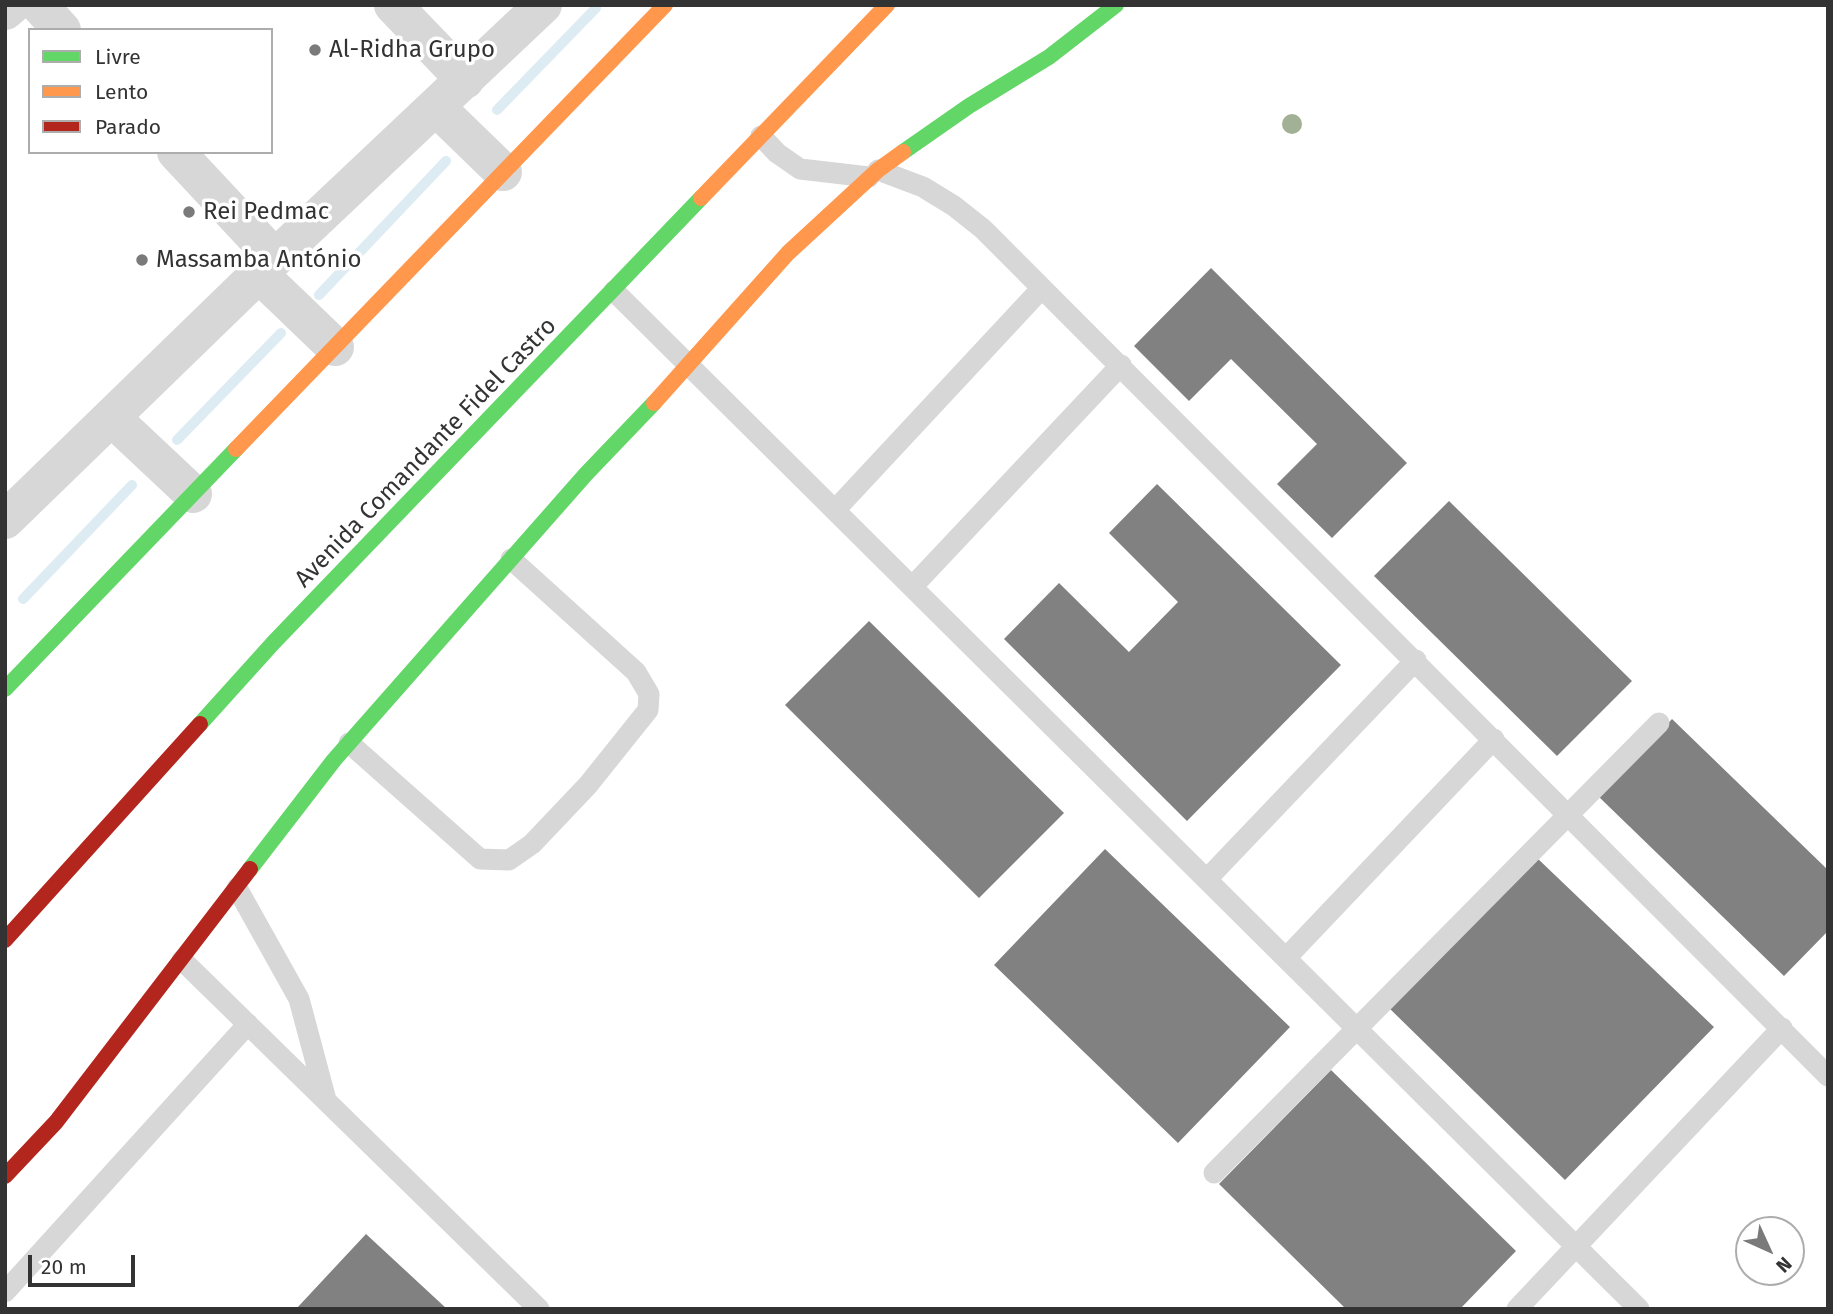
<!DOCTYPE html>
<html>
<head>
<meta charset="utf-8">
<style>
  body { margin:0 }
  #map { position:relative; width:1833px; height:1314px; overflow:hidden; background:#fff; font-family:"Fira Sans",sans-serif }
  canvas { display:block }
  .frame { position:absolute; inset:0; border:7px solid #333; pointer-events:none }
  .legend { position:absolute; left:28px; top:28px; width:245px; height:126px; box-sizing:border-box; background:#fff; border:2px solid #adadad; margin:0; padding:9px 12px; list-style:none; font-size:21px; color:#333 }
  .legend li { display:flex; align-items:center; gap:14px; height:35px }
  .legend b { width:35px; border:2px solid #adadad }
  .north { position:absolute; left:1735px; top:1216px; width:70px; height:70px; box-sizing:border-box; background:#fff; border:2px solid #adadad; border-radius:50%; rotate:135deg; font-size:19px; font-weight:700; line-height:28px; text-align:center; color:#333 }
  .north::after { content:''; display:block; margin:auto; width:24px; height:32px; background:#7a7a7a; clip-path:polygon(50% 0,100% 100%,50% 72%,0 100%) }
  .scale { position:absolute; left:28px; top:1255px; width:107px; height:32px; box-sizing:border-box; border:4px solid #333; border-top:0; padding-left:9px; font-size:21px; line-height:24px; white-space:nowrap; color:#333; -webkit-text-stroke:5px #fff; paint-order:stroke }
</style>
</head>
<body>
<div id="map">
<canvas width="1833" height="1314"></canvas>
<div class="frame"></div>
<ul class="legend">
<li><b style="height:9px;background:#63d668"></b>Livre</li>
<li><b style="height:9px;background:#ff974d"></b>Lento</li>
<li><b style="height:9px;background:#b3261e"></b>Parado</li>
</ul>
<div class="north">N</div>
<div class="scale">20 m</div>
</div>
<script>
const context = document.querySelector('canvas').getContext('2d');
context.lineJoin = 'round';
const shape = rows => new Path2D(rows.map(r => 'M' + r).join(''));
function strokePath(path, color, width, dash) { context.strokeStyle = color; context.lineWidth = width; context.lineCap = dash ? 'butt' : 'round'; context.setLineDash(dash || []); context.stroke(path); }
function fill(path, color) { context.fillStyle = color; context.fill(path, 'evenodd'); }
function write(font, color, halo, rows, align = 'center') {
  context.font = font + ' "Fira Sans",sans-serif'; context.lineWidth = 7; context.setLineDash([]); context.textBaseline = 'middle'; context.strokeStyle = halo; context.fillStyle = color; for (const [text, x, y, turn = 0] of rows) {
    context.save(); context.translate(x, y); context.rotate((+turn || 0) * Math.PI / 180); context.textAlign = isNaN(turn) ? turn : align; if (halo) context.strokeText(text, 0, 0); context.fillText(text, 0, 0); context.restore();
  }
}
const stream = shape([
  [497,110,596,8],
  [319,295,446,161],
  [177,440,281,333],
  [23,599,132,485]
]);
const building = shape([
  [1211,268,1407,463,1332,538,1277,484,1317,444,1231,359,1189,401,1134,346],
  [1157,484,1341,665,1187,821,1004,639,1059,583,1129,652,1178,602,1109,533],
  [1449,501,1632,681,1557,756,1374,576],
  [869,621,1064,813,979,898,785,705],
  [1672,719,1828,870,1828,931,1784,976,1598,796],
  [1105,849,1290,1027,1178,1143,994,965],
  [1536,857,1714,1027,1565,1180,1388,1007],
  [1331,1070,1516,1251,1460,1309,1346,1309,1219,1184],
  [366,1234,447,1309,296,1309]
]);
const lane = shape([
  [761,136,777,153,800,169,869,177],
  [878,170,923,187,954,206,983,229,1828,1076],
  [614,291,1639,1309],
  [836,509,1042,288],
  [913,586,1121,365],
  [349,743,480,859,509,860,532,844,588,785,648,710,649,694,636,672,511,559],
  [1207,879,1416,660],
  [237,888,299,999,326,1100],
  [1286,958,1494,739],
  [182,960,539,1309],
  [1214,1173,1659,723],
  [5,1292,248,1024],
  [1517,1309,1782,1028]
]);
const street = shape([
  [39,5,62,30],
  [393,5,465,80],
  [5,11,12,5],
  [436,107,503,172],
  [176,152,275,258],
  [259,274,335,347],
  [111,417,193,494],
  [5,520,275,258,543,5]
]);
const fast = shape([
  [903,152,969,106,1049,57,1116,5],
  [5,689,236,449],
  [200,724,274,642,701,198],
  [250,869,334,760,586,474,654,403]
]);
const slow = shape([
  [701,198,887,5],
  [654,403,788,253,878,170,903,152],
  [236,449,665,5]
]);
const jam = shape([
  [5,940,200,724],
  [5,1176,56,1122,250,869]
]);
const trees = [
  [1292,124]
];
const markers = [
  [315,50,7,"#7a7a7a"],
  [189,212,7,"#7a7a7a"],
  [142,260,7,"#7a7a7a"]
];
const poiNames = [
  ["Al-Ridha Grupo",329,50],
  ["Rei Pedmac",203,212],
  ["Massamba António",156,260]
];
const streetNames = [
  ["Avenida Comandante Fidel Castro",426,453,-46]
];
strokePath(stream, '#ddebf3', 10);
fill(building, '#818181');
strokePath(lane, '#d7d7d7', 21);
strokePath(street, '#d7d7d7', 38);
strokePath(fast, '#63d668', 16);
strokePath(slow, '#ff974d', 16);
strokePath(jam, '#b3261e', 16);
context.fillStyle = '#a2b095';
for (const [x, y] of trees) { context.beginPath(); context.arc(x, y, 10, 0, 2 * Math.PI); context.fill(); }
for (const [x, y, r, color] of markers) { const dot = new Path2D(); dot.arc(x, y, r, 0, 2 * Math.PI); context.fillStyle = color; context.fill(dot); strokePath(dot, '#fff', 2.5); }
write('24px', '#333', '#fff', poiNames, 'left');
write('24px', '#333', '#fff', streetNames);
</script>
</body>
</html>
